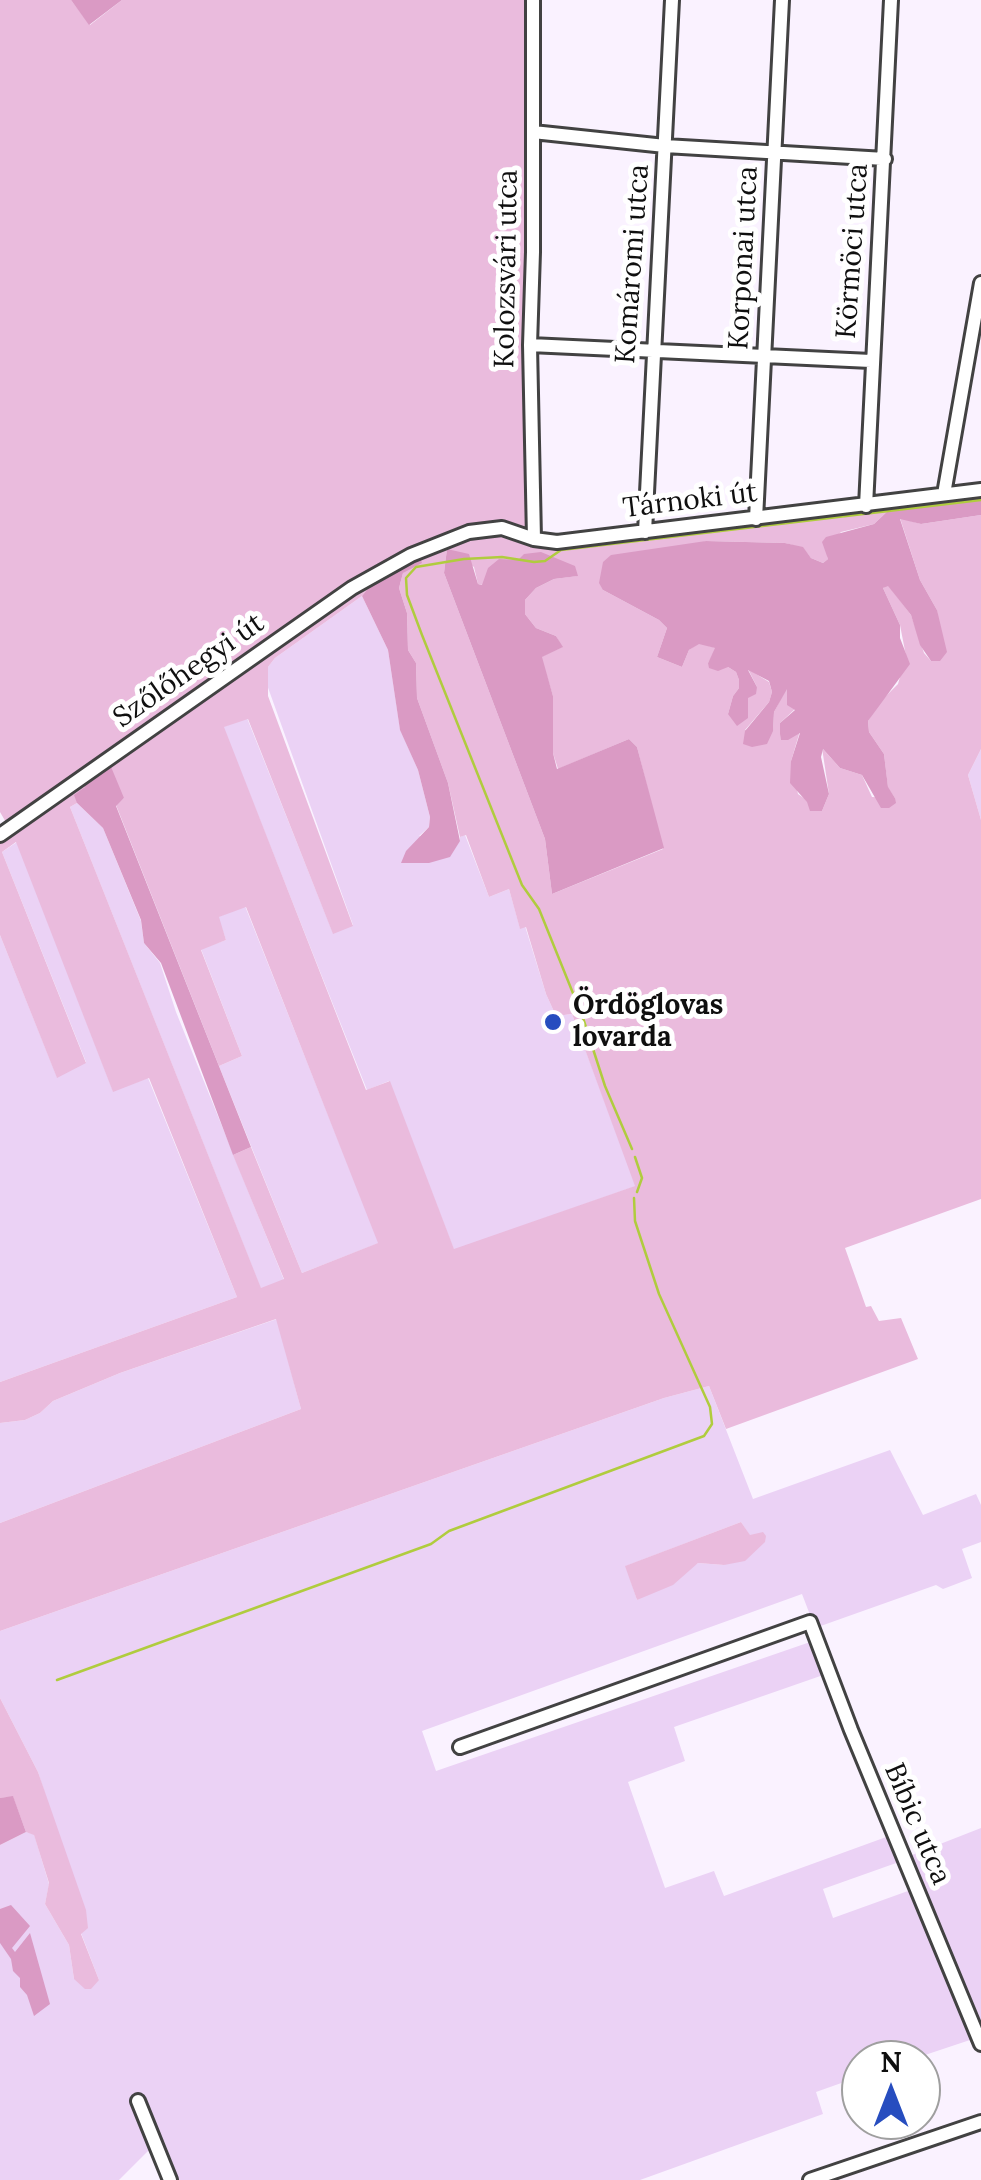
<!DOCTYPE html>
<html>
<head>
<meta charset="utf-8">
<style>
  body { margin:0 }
  #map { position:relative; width:981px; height:2180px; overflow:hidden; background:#faf2ff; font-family:Lora,serif }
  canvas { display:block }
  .north { position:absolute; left:841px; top:2040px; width:100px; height:100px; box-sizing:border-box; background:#fff; border:2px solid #9f9f9f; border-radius:50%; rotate:0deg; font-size:28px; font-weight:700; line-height:40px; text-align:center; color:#0f0f0f }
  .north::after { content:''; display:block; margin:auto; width:35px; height:45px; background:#274dbf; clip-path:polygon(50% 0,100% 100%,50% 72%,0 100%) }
</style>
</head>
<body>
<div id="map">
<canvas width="981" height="2180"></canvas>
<div class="north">N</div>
</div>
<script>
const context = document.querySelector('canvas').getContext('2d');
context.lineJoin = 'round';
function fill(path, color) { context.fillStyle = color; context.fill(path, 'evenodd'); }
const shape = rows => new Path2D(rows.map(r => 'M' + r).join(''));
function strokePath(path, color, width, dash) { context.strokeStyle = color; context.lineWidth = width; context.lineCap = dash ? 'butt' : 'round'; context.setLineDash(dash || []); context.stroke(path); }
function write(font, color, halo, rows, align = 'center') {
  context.font = font + ' Lora,serif'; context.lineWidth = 10; context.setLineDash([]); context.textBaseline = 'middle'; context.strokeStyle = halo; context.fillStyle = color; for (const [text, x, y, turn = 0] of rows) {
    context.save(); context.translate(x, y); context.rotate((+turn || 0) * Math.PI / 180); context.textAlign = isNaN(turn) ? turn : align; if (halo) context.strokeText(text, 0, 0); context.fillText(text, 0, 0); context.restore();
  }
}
const farmland = shape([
  [362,596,388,650,400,729,418,770,430,817,429,827,419,836,460,841,460,837,465,835,489,897,509,889,520,928,525,926,546,994,556,1016,572,1014,636,1186,454,1250,389,1081,367,1090,223,727,247,718,333,933,353,925,266,682,268,667,275,658],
  [981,749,981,820,968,775],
  [77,803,103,828,141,921,144,943,160,963,176,1012,284,1280,261,1289,70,807],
  [17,842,113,1091,148,1078,237,1297,0,1382,0,935,57,1077,86,1062,2,852],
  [245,906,379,1243,302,1273,219,1066,242,1056,201,949,226,940,218,917],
  [277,1319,301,1409,0,1523,0,1423,25,1420,40,1413,53,1401,120,1373],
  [709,1386,753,1499,890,1450,923,1515,976,1494,981,1505,981,1542,962,1549,972,1578,943,1589,936,1585,815,1628,802,1594,422,1731,436,1771,816,1640,829,1673,674,1727,685,1761,628,1782,665,1888,714,1871,724,1896,889,1836,899,1862,823,1889,833,1918,919,1887,907,1857,981,1828,981,2026,971,2030,973,2039,910,2060,861,2060,861,2076,816,2092,823,2114,640,2180,179,2180,164,2141,153,2146,119,2180,0,2180,0,1845,26,1832,34,1834,49,1884,45,1904,69,1945,74,1979,99,1980,81,1933,59,1838,38,1772,0,1698,0,1631,664,1398],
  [741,1522,750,1536,724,1565,698,1563,637,1600,626,1566]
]);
const green = shape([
  [0,0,71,0,90,25,122,0,531,0,528,538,550,542,776,520,840,518,892,507,874,524,841,532,826,549,828,559,823,563,811,558,803,548,785,543,706,541,603,590,659,620,667,628,657,657,682,667,689,650,699,643,716,648,708,663,728,667,736,672,739,680,739,688,733,696,728,714,746,706,748,697,757,687,748,669,769,682,772,692,769,702,745,730,773,730,774,712,787,687,795,709,780,723,781,740,800,731,791,761,798,794,822,811,829,794,822,748,840,768,862,775,872,797,895,798,888,788,884,754,869,732,868,721,879,703,898,684,906,656,900,625,883,588,888,585,911,615,924,653,931,661,940,661,937,610,920,580,900,518,921,524,981,515,981,749,968,775,981,820,981,1199,845,1248,866,1307,871,1306,879,1321,901,1318,918,1359,726,1429,709,1386,664,1398,0,1631,0,1523,301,1409,276,1319,120,1373,53,1401,40,1413,25,1420,0,1423,0,1382,237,1297,149,1078,113,1092,16,842,2,852,86,1063,57,1078,0,935,0,829,7,824,0,812],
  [447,549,474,567,478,584,483,585,519,560,577,576,554,579,536,588,525,600,525,614,536,628,556,636,562,647,541,657,553,696,553,753,558,769,629,739,637,747,663,849,552,894,545,839,444,573],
  [419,557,403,573,399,588,407,613,408,650,416,663,417,698,448,783,460,837,466,835,489,897,509,889,520,929,526,927,546,994,556,1016,572,1014,635,1186,454,1249,390,1081,366,1090,224,727,248,719,333,934,353,926,268,696,268,667,275,658,362,596,375,579],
  [85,787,124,798,116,805,219,1066,242,1056,201,950,226,940,219,917,246,907,378,1243,302,1273,251,1147,233,1155,284,1279,261,1288,70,807,77,803],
  [741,1522,750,1535,763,1532,766,1536,765,1542,745,1561,724,1565,698,1563,673,1585,637,1600,625,1566],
  [0,1698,38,1772,86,1910,88,1928,81,1934,99,1980,91,1989,85,1989,74,1979,69,1945,45,1904,49,1883,34,1835,26,1832,13,1797,0,1798]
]);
const forest = shape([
  [71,0,122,0,89,25],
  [981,494,981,515,921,524,900,519,920,580,937,610,947,652,940,661,931,661,920,645,911,615,888,586,883,588,900,625,900,638,910,664,868,721,869,732,884,754,888,787,895,798,896,803,889,808,881,808,862,775,840,768,823,749,821,757,829,794,822,811,810,811,807,802,790,783,791,761,800,733,788,740,781,740,780,734,780,723,795,710,787,705,787,689,774,712,773,731,767,744,752,747,743,744,745,731,769,702,772,692,769,681,748,670,757,687,756,694,748,698,748,718,737,726,728,714,733,696,739,688,739,680,736,672,728,667,718,671,709,668,708,663,715,648,699,644,689,650,682,667,657,657,667,628,659,620,603,590,599,583,603,562,611,555,706,541,785,543,803,547,811,558,823,563,828,559,822,542,826,537,874,524,892,507],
  [447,549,469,554,478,584,482,585,488,568,499,559,518,560,524,554,541,552,575,566,578,576,554,579,536,588,525,600,525,614,536,628,556,636,563,647,542,657,553,696,553,753,557,769,629,739,637,747,664,848,552,894,545,839,444,573],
  [420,557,422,563,403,573,399,588,407,613,408,650,416,663,417,698,448,783,460,841,450,857,429,863,401,863,406,851,429,827,430,817,418,770,400,730,388,650,362,596,375,579],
  [109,762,124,798,116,806,251,1147,233,1155,161,963,144,943,141,920,103,828,77,803,74,795,85,787,82,781],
  [13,1796,26,1832,0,1845,0,1798],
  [11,1905,30,1926,12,1948,15,1952,30,1933,50,2004,34,2016,27,1995,20,1987,20,1978,13,1971,11,1959,0,1943,0,1909]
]);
const stream = shape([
  [632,1149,605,1086,583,1018,539,909,522,885,422,635,407,595,406,578,416,567,464,559,502,557,534,562,545,561,561,550,981,500],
  [635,1157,642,1178,637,1192],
  [57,1680,431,1544,449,1531,704,1436,712,1424,710,1407,659,1294,635,1221,634,1198]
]);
const minor = shape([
  [533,0,533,252,530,345,534,539],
  [533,132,665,146,885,159],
  [530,345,871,361],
  [944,494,981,283],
  [866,506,891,0],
  [756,519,782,0],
  [645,532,672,0],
  [0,835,352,588,411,555,469,532,502,528,534,539,557,542,981,490],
  [460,1747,810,1622,851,1730,981,2044],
  [138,2101,170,2180],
  [810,2180,981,2122]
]);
const markers = [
  [553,1022,10,"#274dbf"]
];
const streetNames = [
  ["Körmöci utca",853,251,-86],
  ["Korponai utca",744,258,-87],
  ["Komáromi utca",633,264,-86],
  ["Kolozsvári utca",507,269,-89],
  ["Tárnoki út",690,501,-7],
  ["Szőlőhegyi út",189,671,-35],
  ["Bíbic utca",917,1824,67]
];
const poiNames = [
  ["Ördöglovas",573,1006],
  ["lovarda",573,1038]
];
fill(farmland, '#ebd2f5');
fill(green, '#eabbdd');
fill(forest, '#da9ac4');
strokePath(stream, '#b0cc3e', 2.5);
strokePath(minor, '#424242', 18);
strokePath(minor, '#fff', 12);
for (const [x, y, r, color] of markers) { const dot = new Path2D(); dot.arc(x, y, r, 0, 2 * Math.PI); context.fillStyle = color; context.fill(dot); strokePath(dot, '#fff', 4); }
write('28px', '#0f0f0f', '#fff', streetNames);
write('bold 28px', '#0f0f0f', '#fff', poiNames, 'left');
</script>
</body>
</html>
